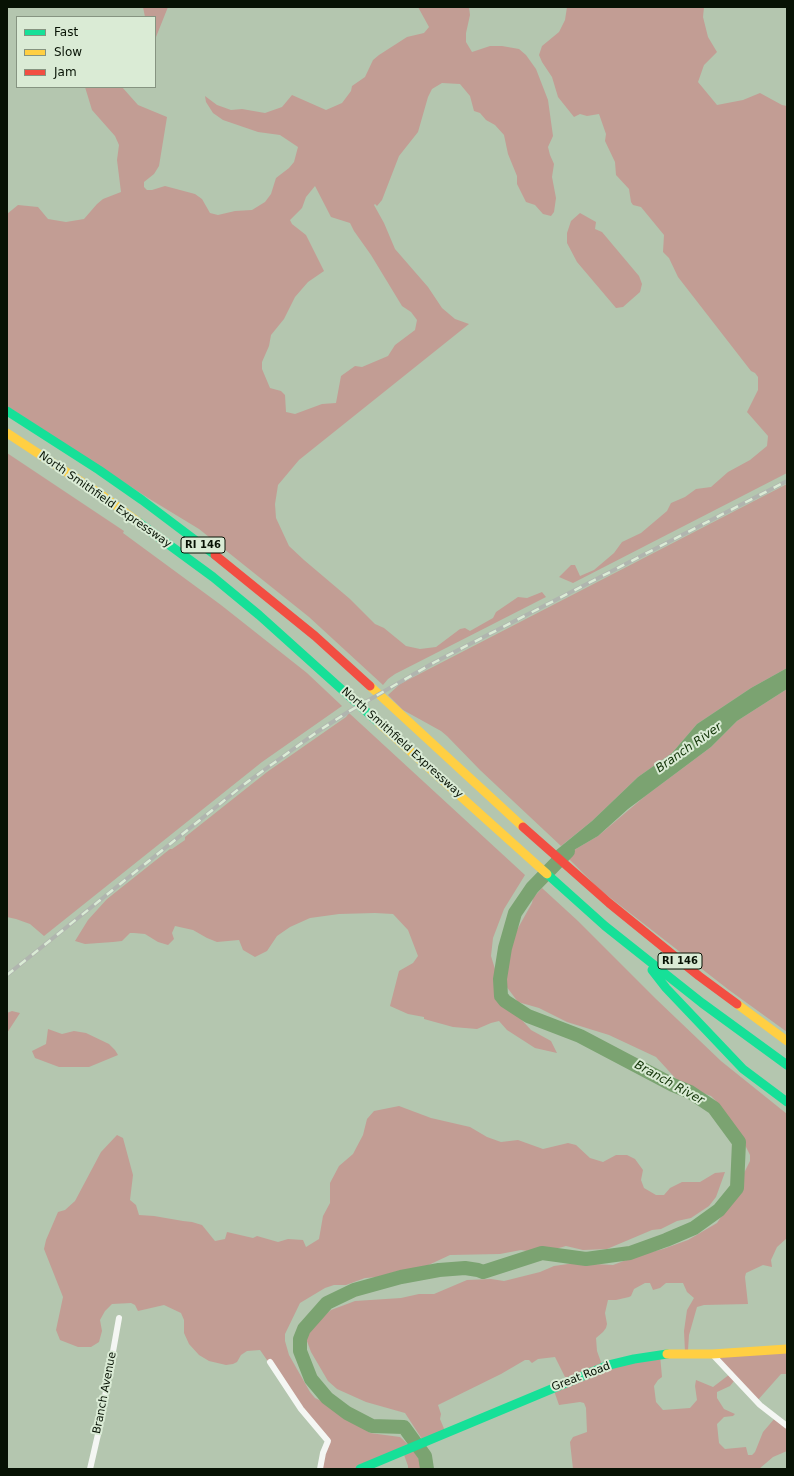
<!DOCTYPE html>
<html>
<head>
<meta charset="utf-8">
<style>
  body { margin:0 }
  #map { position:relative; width:794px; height:1476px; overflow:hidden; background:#b4c6af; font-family:"DejaVu Sans",sans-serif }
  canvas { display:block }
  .frame { position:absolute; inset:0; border:8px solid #071204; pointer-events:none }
  .legend { position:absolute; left:16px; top:16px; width:140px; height:72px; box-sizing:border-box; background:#daebd5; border:1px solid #869481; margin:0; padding:5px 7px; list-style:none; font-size:12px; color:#071204 }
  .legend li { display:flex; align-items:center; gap:8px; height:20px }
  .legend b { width:20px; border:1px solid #869481 }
</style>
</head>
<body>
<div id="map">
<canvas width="794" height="1476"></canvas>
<div class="frame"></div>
<ul class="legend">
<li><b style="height:5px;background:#16e098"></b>Fast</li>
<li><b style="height:5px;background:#ffcf43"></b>Slow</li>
<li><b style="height:5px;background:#f24e42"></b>Jam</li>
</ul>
</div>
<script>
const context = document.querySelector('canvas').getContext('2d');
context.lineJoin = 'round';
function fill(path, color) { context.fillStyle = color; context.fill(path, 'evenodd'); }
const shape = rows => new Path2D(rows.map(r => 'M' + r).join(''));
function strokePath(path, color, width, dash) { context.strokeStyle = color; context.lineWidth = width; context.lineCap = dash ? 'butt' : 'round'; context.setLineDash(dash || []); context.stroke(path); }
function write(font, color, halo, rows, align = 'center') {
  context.font = font + ' "DejaVu Sans",sans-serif'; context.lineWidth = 4; context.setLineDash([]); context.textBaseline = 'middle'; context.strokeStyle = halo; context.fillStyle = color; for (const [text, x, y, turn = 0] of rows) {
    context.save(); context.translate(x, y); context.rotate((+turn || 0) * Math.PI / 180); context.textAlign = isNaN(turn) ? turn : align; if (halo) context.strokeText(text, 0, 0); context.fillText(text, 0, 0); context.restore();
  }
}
const green = shape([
  [143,7,168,7,156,37,155,46,155,17,145,17],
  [418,7,469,7,470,15,466,33,466,42,472,52,490,46,502,46,519,49,526,55,536,69,548,100,553,136,548,147,550,155,554,164,552,177,556,198,554,212,551,216,543,214,535,205,526,202,517,184,517,176,508,154,504,135,495,125,486,120,480,113,474,111,470,96,460,84,442,83,432,89,428,97,418,132,399,156,382,200,377,206,375,204,374,205,384,223,395,249,428,287,442,308,455,319,469,324,299,460,278,485,275,504,276,518,289,546,304,560,350,599,375,624,384,628,406,646,420,649,436,647,460,629,465,628,470,631,493,618,496,612,518,597,527,598,542,592,546,597,395,674,388,679,383,685,309,617,199,529,148,498,7,406,7,214,18,205,38,207,48,219,66,222,84,219,97,204,103,199,121,192,117,160,119,145,115,136,92,110,85,87,122,87,138,105,167,117,159,166,154,174,144,182,144,187,147,190,152,190,165,186,195,194,202,199,210,213,218,215,235,211,252,210,265,202,271,194,276,178,289,168,294,162,298,147,280,135,258,132,223,120,213,113,206,102,205,96,217,105,231,110,242,109,265,113,282,107,292,95,326,110,342,103,351,91,352,86,365,77,373,60,379,55,407,37,424,33,429,27],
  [315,186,331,217,350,223,354,231,371,255,402,306,411,312,417,320,415,330,395,345,388,356,362,367,355,366,341,376,336,403,322,404,295,414,286,412,285,395,281,391,270,388,262,369,262,362,269,346,271,335,284,319,295,297,308,282,324,271,306,235,292,224,290,220,302,208,306,197],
  [567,7,704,7,703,17,708,37,717,52,704,65,698,82,717,105,743,100,760,93,782,105,787,106,787,473,573,583,559,577,571,565,575,565,580,576,594,570,614,553,622,542,641,533,667,511,671,503,685,497,696,489,711,487,728,472,750,460,767,446,768,436,747,412,758,390,758,377,755,373,751,371,678,277,669,258,663,252,664,235,641,207,633,205,631,202,629,189,616,175,615,162,605,141,606,134,599,114,587,116,580,114,574,117,558,97,552,77,542,62,539,55,542,46,559,32,565,20],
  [580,213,596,222,595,229,602,232,639,276,642,284,640,292,623,307,616,308,577,262,567,243,567,233,571,221],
  [7,453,124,531,123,533,221,605,307,673,342,706,262,762,44,936,30,924,16,919,7,917],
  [787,484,787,668,751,688,697,724,672,753,638,777,592,821,561,846,480,770,447,736,441,731,403,710,388,695,400,684],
  [787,689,787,1032,729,990,599,889,568,858,574,850,598,836,644,797,711,747,737,721],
  [349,713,525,875,504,909,493,938,491,956,498,979,497,1000,501,1005,520,1018,531,1030,551,1041,557,1053,535,1048,507,1030,499,1021,491,1023,477,1029,453,1027,424,1019,424,1017,408,1014,390,1006,399,971,413,963,418,956,408,930,393,914,375,913,339,914,310,918,290,927,277,936,267,951,255,957,243,950,239,940,217,942,207,938,193,930,175,926,172,933,174,939,168,945,158,942,145,934,134,933,130,933,122,941,113,942,85,944,75,941,88,920,107,899,170,849,172,849,185,840,185,837,267,772,346,717],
  [542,888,578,921,656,999,721,1061,787,1114,787,1238,777,1247,771,1260,772,1267,763,1265,746,1273,745,1277,748,1304,704,1305,697,1307,689,1335,688,1350,685,1352,684,1331,687,1310,694,1298,687,1292,683,1283,666,1283,660,1288,653,1290,650,1283,645,1283,634,1289,631,1296,629,1297,616,1300,608,1300,605,1313,607,1324,606,1328,603,1332,596,1338,597,1351,602,1365,660,1355,662,1377,658,1380,654,1386,656,1402,663,1410,690,1408,697,1400,695,1386,696,1380,713,1387,730,1374,715,1356,787,1349,787,1374,781,1374,757,1401,734,1381,730,1386,717,1392,717,1398,724,1409,735,1414,733,1416,724,1417,717,1424,719,1443,725,1449,746,1447,748,1455,752,1455,755,1452,763,1432,775,1418,787,1426,787,1451,773,1457,759,1469,573,1469,570,1442,573,1437,587,1432,586,1408,584,1403,580,1402,559,1405,552,1385,566,1379,555,1357,538,1359,532,1363,529,1360,525,1360,501,1374,438,1405,441,1414,440,1419,445,1431,422,1439,405,1413,366,1402,337,1389,328,1381,311,1352,304,1333,331,1310,355,1301,401,1298,419,1294,434,1294,467,1280,491,1279,504,1281,540,1272,554,1266,575,1263,613,1265,640,1255,663,1249,688,1240,717,1223,725,1211,750,1161,750,1155,740,1135,715,1100,711,1096,697,1091,678,1081,656,1057,609,1035,567,1022,539,1008,518,1002,503,982,502,974,513,937,532,903,533,898],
  [12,1011,20,1013,7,1033,7,1013],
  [48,1029,62,1034,74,1031,86,1033,109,1044,115,1050,118,1055,89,1067,59,1067,35,1058,32,1051,46,1044],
  [399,1106,431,1118,470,1127,487,1137,501,1142,518,1140,543,1149,568,1143,576,1145,590,1158,603,1162,616,1155,627,1155,635,1159,643,1170,641,1180,644,1188,656,1195,664,1195,670,1188,682,1182,700,1182,715,1173,725,1172,716,1197,709,1206,691,1218,677,1221,661,1229,652,1230,607,1249,583,1250,566,1246,541,1253,521,1250,500,1254,450,1255,420,1269,394,1272,379,1277,365,1278,346,1285,334,1285,325,1288,300,1303,285,1334,285,1341,289,1355,310,1392,315,1398,332,1406,370,1433,400,1437,411,1447,425,1469,408,1469,408,1466,402,1449,357,1469,321,1469,328,1443,294,1399,260,1350,247,1351,241,1355,237,1362,233,1364,226,1365,209,1361,199,1355,189,1344,184,1333,184,1320,181,1313,164,1305,138,1311,135,1305,131,1303,112,1304,105,1311,100,1320,102,1331,99,1342,91,1347,78,1347,60,1340,56,1330,63,1297,44,1249,46,1240,58,1212,65,1210,75,1201,101,1152,117,1135,123,1138,133,1175,130,1200,136,1205,139,1215,154,1216,183,1221,192,1222,202,1225,215,1241,225,1239,227,1232,253,1238,257,1236,278,1242,288,1239,303,1240,306,1247,319,1239,323,1216,330,1203,330,1183,339,1166,353,1154,363,1135,367,1119,374,1111]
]);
const water = shape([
  [787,668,787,689,737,721,711,747,628,809,598,836,574,850,565,862,554,852,592,821,638,777,672,753,697,724,751,688]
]);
const river = shape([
  [427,1469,425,1456,404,1427,372,1426,347,1413,327,1398,311,1379,300,1351,300,1339,304,1329,327,1303,354,1290,401,1277,439,1270,465,1268,478,1270,483,1272,542,1253,586,1259,630,1253,666,1240,694,1228,719,1210,737,1188,739,1142,714,1108,690,1092,673,1085,580,1036,528,1016,505,1001,501,996,500,979,505,948,515,913,532,888,568,851]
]);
const street = shape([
  [712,1354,760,1405,787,1426],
  [270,1362,301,1409,328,1441,323,1453,320,1469],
  [90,1469,99,1430,119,1318]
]);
const fast = shape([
  [7,411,99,470,142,500,215,555],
  [138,522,213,577,259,615,379,723],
  [547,874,605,926,702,1003,787,1065],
  [652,970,666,988,743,1069,787,1102],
  [360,1469,609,1365,634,1359,667,1354]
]);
const slow = shape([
  [7,433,103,496,138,522],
  [370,686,523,827],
  [379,723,547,874],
  [737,1004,787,1041],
  [667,1354,712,1354,787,1349]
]);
const jam = shape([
  [215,555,315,636,370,686],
  [523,827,609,903,699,976,737,1004]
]);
const rail = shape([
  [7,975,246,783,317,732,348,712,435,662,787,481]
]);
const shields = [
  [203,545,44],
  [680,961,44]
];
const shieldNames = [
  ["RI 146",203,545],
  ["RI 146",680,961]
];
const streetNames = [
  ["North Smithfield Expressway",105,500,35],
  ["North Smithfield Expressway",402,743,42],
  ["Great Road",581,1377,-21],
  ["Branch Avenue",105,1393,-79]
];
const waterNames = [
  ["Branch River",689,748,-35],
  ["Branch River",669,1083,29]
];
fill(green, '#c29d94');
fill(water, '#7ba371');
strokePath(river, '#7ba371', 14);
strokePath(street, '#f4f6f3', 6);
strokePath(fast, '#16e098', 9);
strokePath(slow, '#ffcf43', 9);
strokePath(jam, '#f24e42', 9);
strokePath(rail, '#b0b5af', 4);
strokePath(rail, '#daebd5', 2.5, [8]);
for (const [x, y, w] of shields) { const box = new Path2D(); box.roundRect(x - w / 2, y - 8, w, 16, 3); context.fillStyle = '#daebd5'; context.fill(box); strokePath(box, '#071204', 1); }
write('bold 10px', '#071204', null, shieldNames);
write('11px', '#071204', '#daebd5', streetNames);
write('italic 12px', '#103205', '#daebd5', waterNames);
</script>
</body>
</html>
